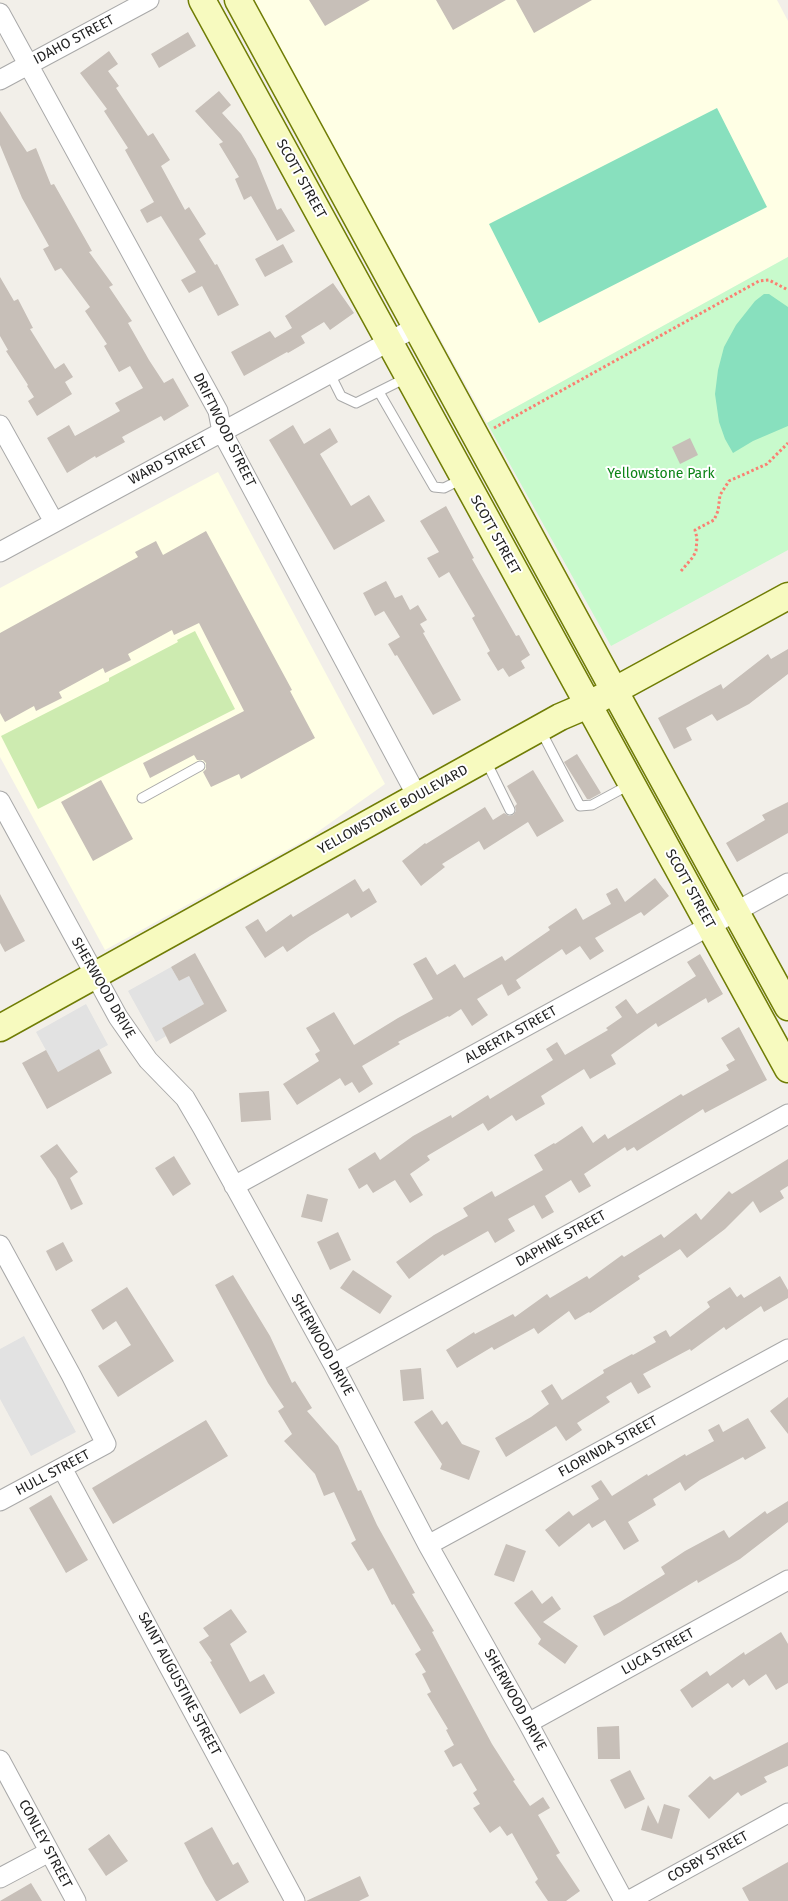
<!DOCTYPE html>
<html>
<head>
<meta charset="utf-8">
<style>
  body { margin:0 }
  canvas { display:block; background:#f2efe9 }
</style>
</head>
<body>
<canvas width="788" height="1901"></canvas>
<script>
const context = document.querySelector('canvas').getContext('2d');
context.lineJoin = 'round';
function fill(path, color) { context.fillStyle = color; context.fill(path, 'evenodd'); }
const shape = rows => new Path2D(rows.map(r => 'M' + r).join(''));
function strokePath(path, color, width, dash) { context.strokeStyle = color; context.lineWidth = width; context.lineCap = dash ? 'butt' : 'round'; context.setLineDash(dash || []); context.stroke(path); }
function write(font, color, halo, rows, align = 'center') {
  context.font = font + ' "Fira Sans",sans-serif'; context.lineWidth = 4; context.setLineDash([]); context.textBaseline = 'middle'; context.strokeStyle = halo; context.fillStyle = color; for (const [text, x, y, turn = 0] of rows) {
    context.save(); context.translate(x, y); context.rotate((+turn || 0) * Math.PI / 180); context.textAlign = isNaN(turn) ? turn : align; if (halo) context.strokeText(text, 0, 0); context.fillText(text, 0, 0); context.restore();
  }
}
const education = shape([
  [252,0,777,0,788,21,788,257,487,423],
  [218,472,385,784,309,838,105,950,0,757,0,588]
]);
const grass = shape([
  [195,631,235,709,38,809,1,736,109,681,109,678,178,642,177,640]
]);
const park = shape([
  [788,257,788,550,611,646,487,423]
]);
const pitch = shape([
  [717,108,767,207,539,323,489,224],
  [764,294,769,294,788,307,788,426,753,441,733,453,725,439,719,422,715,394,718,370,724,347,736,325,755,301]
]);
const parking = shape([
  [171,967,179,981,189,976,204,1004,162,1028,166,1036,156,1042,128,991],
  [86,1004,108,1045,58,1072,36,1032],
  [24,1336,76,1432,31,1456,0,1399,0,1349]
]);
const building = shape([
  [309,0,370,0,325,26],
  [436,0,506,0,453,30],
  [516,0,592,0,534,33],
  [188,32,196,46,159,68,151,54],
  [109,51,118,64,108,71,119,86,116,88,148,136,153,133,170,160,161,166,185,210,189,207,206,234,199,239,215,265,217,264,239,305,218,316,202,286,189,293,181,280,196,272,161,216,147,223,140,210,154,202,125,150,128,148,104,111,107,109,80,73],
  [219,91,231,105,222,113,241,134,256,159,277,210,281,208,295,231,277,241,251,196,244,200,235,179,239,177,219,144,223,142,195,111],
  [0,111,27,152,36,148,51,185,54,184,92,251,89,252,113,285,109,287,132,321,128,323,149,360,164,383,173,378,189,406,164,421,161,416,122,437,125,442,96,458,95,456,67,473,47,438,69,425,75,436,120,411,115,403,143,388,130,366,119,372,104,346,107,344,85,311,90,307,61,268,55,271,43,249,49,246,22,198,0,145],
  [283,244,293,262,265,277,255,259],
  [0,277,14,301,18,299,33,328,30,329,55,369,64,363,73,377,65,382,72,394,37,416,28,401,34,397,27,386,28,385,6,351,8,350,0,336],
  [333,283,354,313,330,330,324,322,301,336,305,343,288,353,287,352,244,376,231,352,270,331,275,338,292,328,285,316],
  [293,425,304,444,330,428,338,442,320,454,351,506,369,495,385,521,334,550,269,440],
  [690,438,698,455,680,464,672,447],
  [446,506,474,558,472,559,516,636,519,635,530,655,521,661,525,668,509,677,503,668,498,671,487,653,490,651,472,618,475,616,449,572,439,578,427,558,439,552,420,521],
  [206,531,292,690,290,691,315,738,241,779,239,774,211,787,203,772,206,769,206,763,203,760,197,760,194,755,150,778,143,763,244,711,199,623,174,635,172,630,128,654,131,660,105,673,103,668,59,692,62,698,36,711,34,706,5,722,0,713,0,633,138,557,135,552,156,541,163,555],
  [386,581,395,598,402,595,410,610,418,605,427,620,420,624,425,632,423,633,461,700,433,715,397,655,395,656,388,644,400,637,384,611,375,616,363,593],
  [788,649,788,674,749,704,717,721,712,714,686,728,692,740,674,749,658,718,721,684,723,689,768,654,771,659],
  [577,754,601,793,590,799,587,799,564,762],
  [533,770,564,821,537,837,528,822,484,850,479,841,442,864,445,867,421,886,402,861,425,843,426,844,485,807,493,820,504,813,509,816,513,815,516,811,515,806,517,804,507,786],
  [101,780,133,839,93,861,61,802],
  [788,802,788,833,737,862,726,843,765,820,762,815],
  [655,878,669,896,644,916,641,912,595,938,604,951,590,960,580,946,566,955,562,949,516,980,521,988,508,996,502,984,477,999,488,1015,472,1026,461,1009,449,1017,448,1016,398,1042,400,1044,362,1066,373,1084,359,1093,352,1082,345,1086,340,1078,297,1105,283,1084,319,1061,315,1054,320,1051,306,1028,334,1012,354,1045,398,1018,433,999,413,964,426,957,437,975,455,964,464,978,502,956,505,961,550,930,548,927,576,908,583,920,611,904,606,894,617,888,625,902],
  [355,879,363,892,369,888,377,902,351,918,348,913,310,936,287,952,283,946,265,958,245,927,258,919,266,932,291,914,293,917],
  [0,894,25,941,5,952,0,943],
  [195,953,227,1011,170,1044,162,1028,204,1004,189,976,179,981,171,967],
  [700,954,723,994,708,1003,706,998,658,1027,656,1023,611,1055,616,1064,590,1079,584,1069,541,1096,545,1104,516,1121,512,1115,488,1131,483,1123,427,1156,430,1160,410,1174,423,1195,410,1203,395,1180,373,1193,367,1184,359,1189,348,1169,375,1152,380,1160,413,1136,451,1115,452,1118,488,1095,490,1099,553,1060,546,1049,557,1042,565,1055,608,1030,606,1028,622,1017,615,1007,626,999,637,1014,696,976,687,962],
  [739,1027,767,1080,705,1113,703,1109,637,1151,634,1147,627,1151,625,1147,584,1174,591,1186,579,1193,571,1180,545,1196,554,1212,542,1219,534,1205,508,1219,515,1231,495,1243,488,1231,444,1256,443,1254,409,1279,396,1262,434,1235,468,1216,463,1208,492,1191,495,1197,543,1170,534,1155,554,1143,555,1144,582,1126,593,1143,605,1134,608,1139,681,1094,683,1096,729,1070,726,1065,735,1060,721,1038],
  [99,1049,112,1073,47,1109,22,1063,46,1050,58,1072],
  [269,1091,271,1120,241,1122,239,1093],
  [57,1144,78,1172,70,1178,83,1204,71,1210,56,1179,40,1156],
  [174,1156,191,1184,173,1196,155,1168],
  [788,1159,788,1186,780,1191,784,1198,760,1213,753,1201,725,1229,687,1258,680,1249,638,1276,640,1279,590,1313,589,1312,575,1320,569,1311,538,1334,534,1328,494,1350,492,1347,457,1368,446,1350,474,1332,475,1334,513,1314,515,1317,547,1294,550,1298,587,1276,589,1279,622,1255,624,1257,661,1234,664,1238,696,1213,701,1220,729,1191,732,1194],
  [307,1194,328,1199,322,1222,301,1217],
  [338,1232,351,1260,330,1270,317,1242],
  [63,1242,73,1261,56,1271,46,1251],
  [353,1270,392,1296,380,1314,340,1288],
  [233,1275,270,1336,292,1383,295,1381,312,1408,307,1411,338,1446,358,1491,361,1490,377,1525,415,1593,412,1594,434,1631,432,1632,492,1744,515,1780,513,1781,530,1806,543,1797,550,1808,538,1815,560,1853,556,1855,580,1891,566,1901,548,1901,535,1882,538,1879,512,1833,507,1836,500,1826,490,1833,473,1808,480,1804,473,1793,477,1790,461,1763,453,1767,444,1751,454,1745,446,1730,448,1729,427,1694,431,1692,422,1674,426,1672,415,1654,421,1650,394,1604,392,1605,373,1568,368,1571,351,1543,356,1540,334,1492,324,1496,315,1474,284,1441,292,1434,278,1411,284,1407,268,1383,215,1285],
  [780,1276,788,1290,788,1298,764,1312,761,1306,726,1330,724,1327,691,1351,690,1349,643,1374,651,1387,638,1394,631,1382,606,1397,610,1402,577,1423,582,1430,566,1441,556,1426,506,1457,495,1438,531,1417,549,1404,541,1391,552,1384,562,1400,604,1373,603,1370,632,1354,633,1355,656,1342,653,1337,666,1330,670,1337,710,1307,707,1302,730,1287,737,1297,741,1294,744,1298],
  [127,1287,174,1361,118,1397,98,1366,131,1345,116,1321,103,1330,91,1310],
  [421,1368,424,1399,403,1401,400,1370],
  [788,1397,788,1434,770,1411],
  [432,1410,442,1425,447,1421,462,1444,480,1451,469,1480,440,1469,442,1464,414,1422],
  [748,1418,766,1448,745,1460,743,1457,700,1480,685,1491,680,1482,653,1499,656,1505,628,1522,639,1541,624,1550,605,1520,592,1528,589,1523,559,1547,545,1530,569,1511,573,1516,599,1499,591,1486,601,1480,612,1496,647,1474,648,1476,685,1454,686,1456,714,1441,708,1430,719,1424,723,1432],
  [206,1420,228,1456,113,1524,92,1488],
  [51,1495,88,1560,66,1573,29,1508],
  [788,1501,788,1522,740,1559,698,1583,697,1580,604,1636,593,1616,620,1602,665,1574,661,1567,685,1551,724,1530,729,1538,765,1511,767,1514],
  [506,1544,526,1551,514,1582,494,1575],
  [532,1590,542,1604,552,1596,561,1609,543,1622,578,1646,565,1664,538,1644,541,1639,514,1603],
  [231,1609,247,1632,230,1644,250,1682,264,1674,275,1693,240,1714,210,1662,212,1661,199,1642,209,1636,203,1628],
  [781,1632,788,1644,788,1683,776,1690,766,1674,749,1686,744,1679,732,1688,728,1683,692,1708,680,1690,707,1671,710,1676,744,1652,745,1655],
  [619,1726,620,1759,598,1759,597,1727],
  [788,1742,788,1766,764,1777,767,1782,741,1796,738,1792,709,1819,688,1796,710,1776,714,1780],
  [630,1770,645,1799,625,1809,610,1780],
  [664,1804,680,1809,672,1839,641,1830,648,1805,658,1824],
  [212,1827,233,1865,238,1862,249,1882,218,1901,216,1901,205,1883,184,1843],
  [109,1834,128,1861,106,1876,88,1849],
  [788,1862,788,1901,749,1901,742,1888],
  [360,1876,369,1896,359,1901,306,1901],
  [31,1883,42,1901,0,1901]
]);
const path = shape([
  [494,428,759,281,769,280,788,290],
  [681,571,693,557,696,551,697,538,695,530,714,520,718,511,720,495,729,481,767,464,788,443]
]);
const lane = shape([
  [330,374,341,396,356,403,406,378],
  [379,392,434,487,444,488,462,479],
  [541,731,580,806,592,805,629,785],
  [486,761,510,810],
  [142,798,200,766]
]);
const street = shape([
  [0,13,218,411,222,432,417,796],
  [0,80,149,0],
  [0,425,54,522],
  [0,552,416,327],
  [0,801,118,1017,148,1060,185,1098,202,1127,333,1364,428,1545,528,1723,624,1901],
  [234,1186,788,883],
  [0,1245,71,1375,106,1444,0,1501],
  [333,1364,788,1114],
  [62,1468,295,1901],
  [428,1545,788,1349],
  [528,1723,788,1580],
  [0,1760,76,1901],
  [0,1878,49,1852],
  [628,1901,788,1813]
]);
const secondary = shape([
  [202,0,788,1069],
  [238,0,614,690,788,1007],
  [0,1028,560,717,588,705,788,596]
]);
const streetNames = [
  ["IDAHO STREET",74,40,-28],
  ["SCOTT STREET",301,179,61],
  ["DRIFTWOOD STREET",224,430,64],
  ["WARD STREET",168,461,-28],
  ["SCOTT STREET",495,535,61],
  ["YELLOWSTONE BOULEVARD",393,810,-29],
  ["SCOTT STREET",690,889,61],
  ["SHERWOOD DRIVE",103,988,60],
  ["ALBERTA STREET",511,1035,-29],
  ["DAPHNE STREET",561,1239,-29],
  ["SHERWOOD DRIVE",322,1345,61],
  ["FLORINDA STREET",608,1447,-29],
  ["HULL STREET",53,1473,-28],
  ["LUCA STREET",658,1652,-29],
  ["SAINT AUGUSTINE STREET",179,1684,62],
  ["SHERWOOD DRIVE",515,1700,61],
  ["CONLEY STREET",45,1844,62],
  ["COSBY STREET",708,1857,-29]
];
const parkNames = [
  ["Yellowstone Park",661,474]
];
fill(education, '#ffffe5');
fill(grass, '#cdebb0');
fill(park, '#c8facc');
fill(pitch, '#88e0be');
fill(parking, '#e2e2e2');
fill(building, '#c7bfb8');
strokePath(lane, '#a9a9a9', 11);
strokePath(street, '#a9a9a9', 21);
strokePath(secondary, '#707d05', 29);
strokePath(path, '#fa8072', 3, [2.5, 2.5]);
strokePath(lane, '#fff', 9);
strokePath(street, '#fff', 19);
strokePath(secondary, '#f7fabf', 26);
write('14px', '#222', '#fff', streetNames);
write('14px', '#0c8416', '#fff', parkNames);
</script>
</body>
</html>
